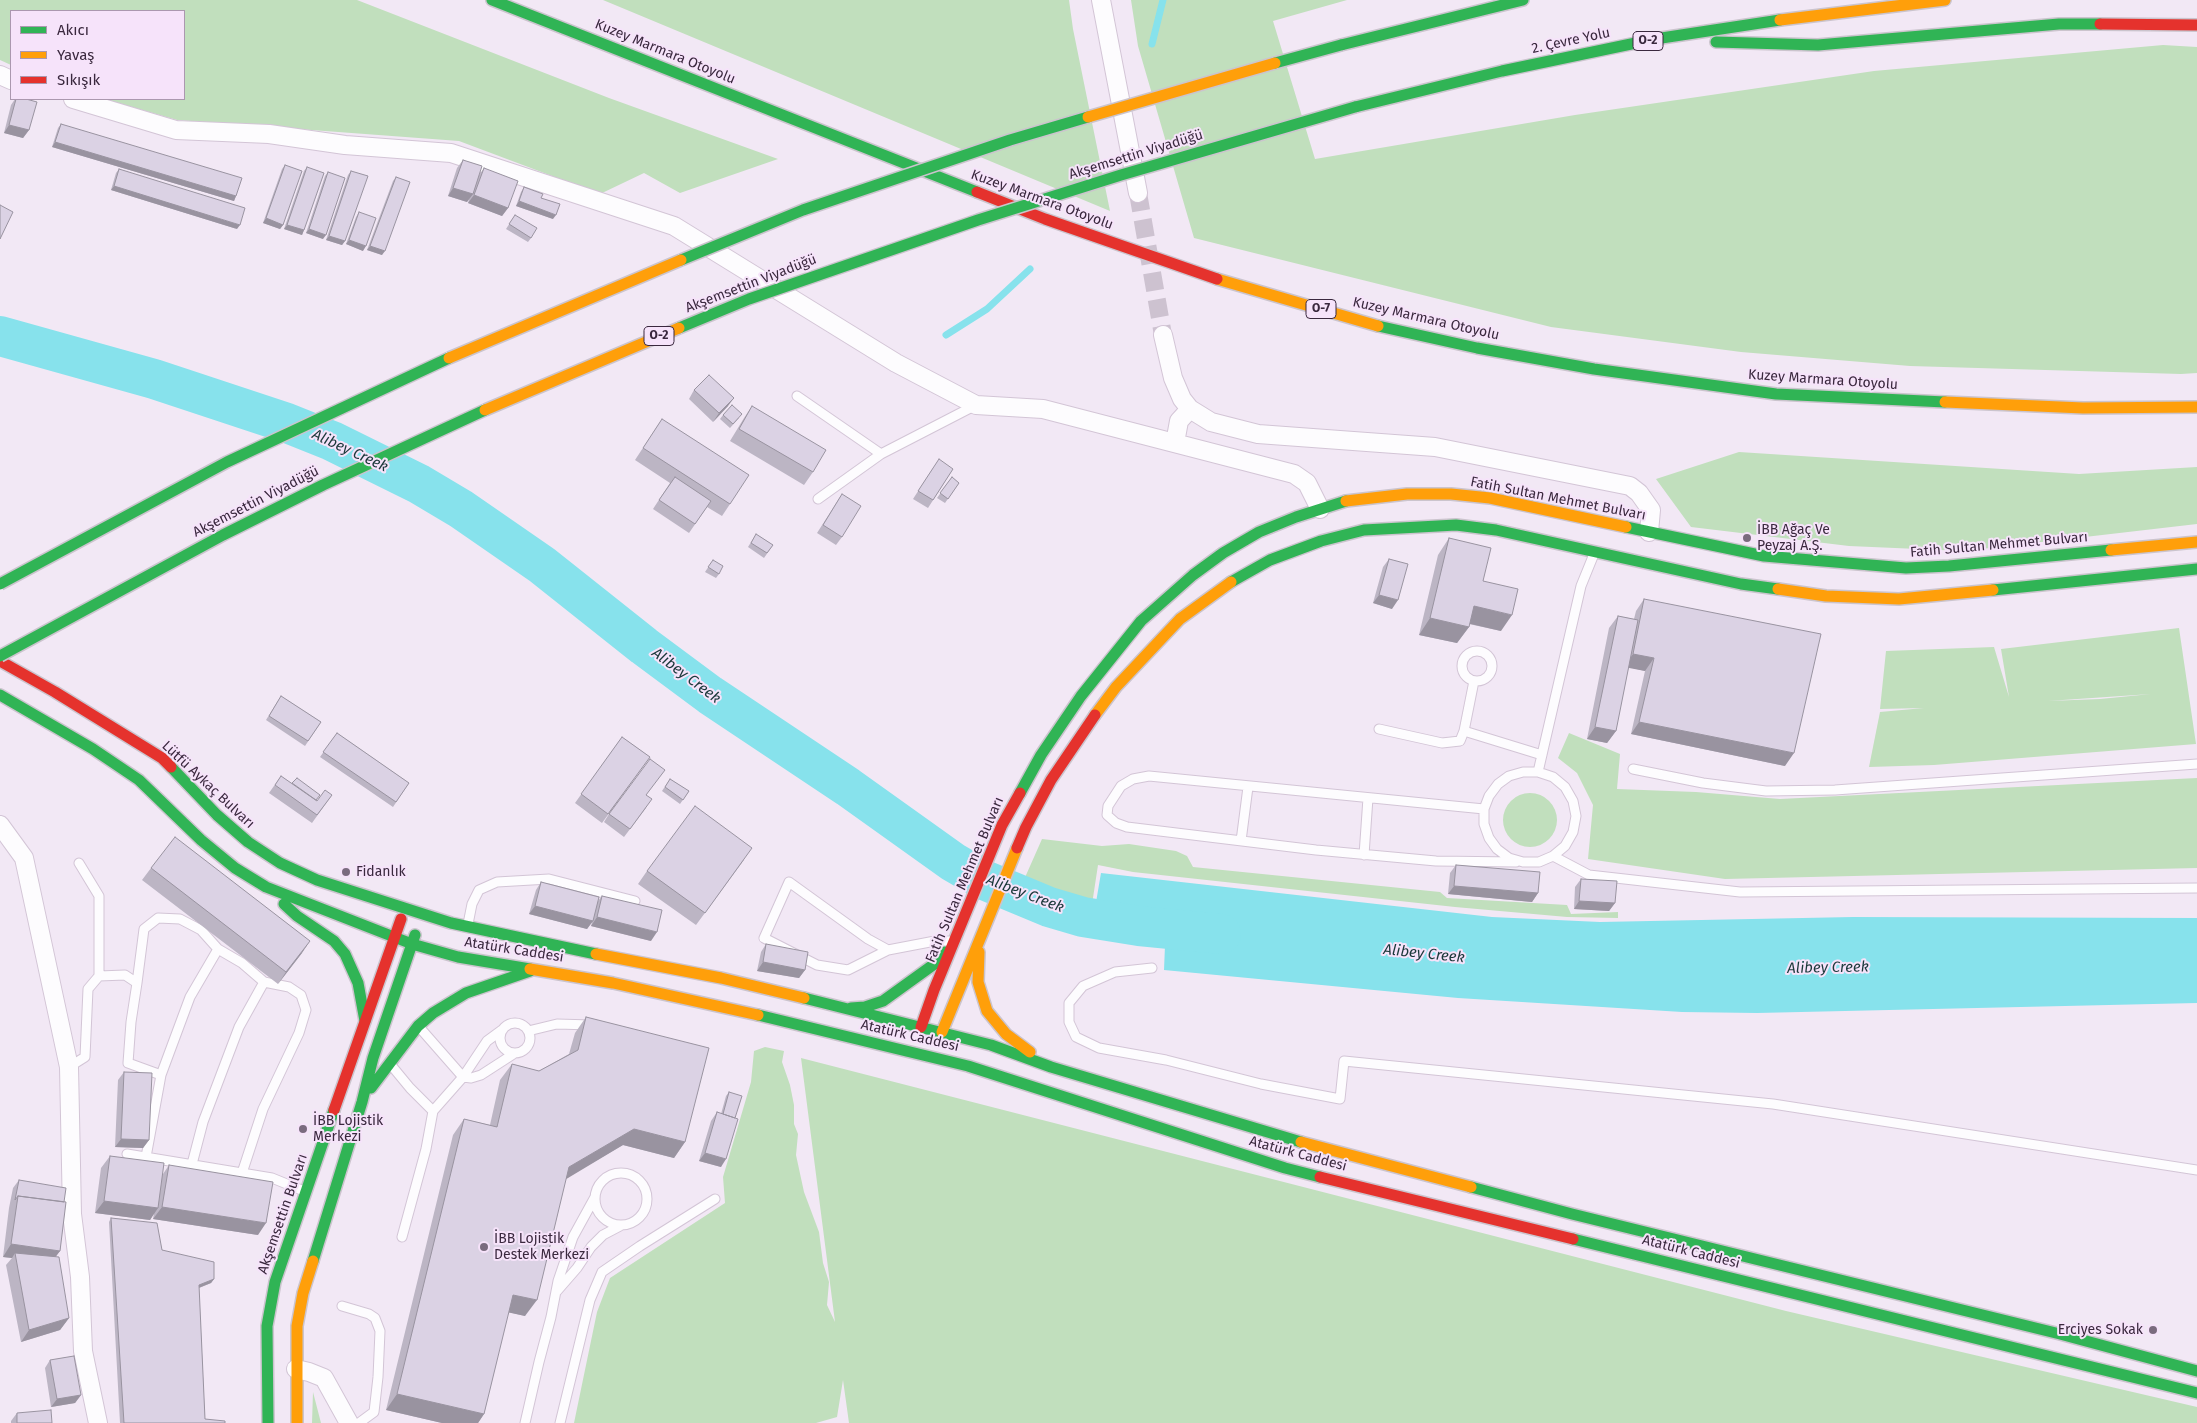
<!DOCTYPE html>
<html>
<head>
<meta charset="utf-8">
<style>
  body { margin:0 }
  #map { position:relative; width:2197px; height:1423px; overflow:hidden; background:#f2e8f5; font-family:"Fira Sans",sans-serif }
  canvas { display:block }
  .legend { position:absolute; left:10px; top:10px; width:175px; height:90px; box-sizing:border-box; background:#f6e3fa; border:1px solid #ab98af; margin:0; padding:6px 9px; list-style:none; font-size:15px; color:#3a283e }
  .legend li { display:flex; align-items:center; gap:10px; height:25px }
  .legend b { width:25px; border:1px solid #ab98af }
</style>
</head>
<body>
<div id="map">
<canvas width="2197" height="1423"></canvas>
<ul class="legend">
<li><b style="height:6px;background:#30b455"></b>Akıcı</li>
<li><b style="height:6px;background:#ff9f0a"></b>Yavaş</li>
<li><b style="height:6px;background:#e5322d"></b>Sıkışık</li>
</ul>
</div>
<script>
const context = document.querySelector('canvas').getContext('2d');
context.lineJoin = 'round';
function fill(path, color) { context.fillStyle = color; context.fill(path, 'evenodd'); }
const shape = rows => new Path2D(rows.map(r => 'M' + r).join(''));
function strokePath(path, color, width, dash) { context.strokeStyle = color; context.lineWidth = width; context.lineCap = dash ? 'butt' : 'round'; context.setLineDash(dash || []); context.stroke(path); }
function write(font, color, halo, rows, align = 'center') {
  context.font = font + ' "Fira Sans",sans-serif'; context.lineWidth = 4; context.setLineDash([]); context.textBaseline = 'middle'; context.strokeStyle = halo; context.fillStyle = color; for (const [text, x, y, turn = 0] of rows) {
    context.save(); context.translate(x, y); context.rotate((+turn || 0) * Math.PI / 180); context.textAlign = isNaN(turn) ? turn : align; if (halo) context.strokeText(text, 0, 0); context.fillText(text, 0, 0); context.restore();
  }
}
const green = shape([
  [0,0,357,0,609,98,778,159,680,193,644,173,600,194,459,141,177,120,104,99,184,99,184,11,11,11,11,65,0,60],
  [603,0,1069,0,1073,29,1110,211],
  [1131,0,1347,0,1273,21,1315,159,1575,115,1874,71,2163,45,2197,47,2197,373,2181,374,1910,366,1741,352,1551,327,1194,238,1138,46],
  [1739,452,2079,474,2197,467,2197,524,1964,551,1849,546,1691,527,1656,479],
  [2179,628,2196,744,1934,765,1869,767,1880,712,1924,708,1880,709,1886,651,1994,647,2009,697,2001,649],
  [2151,694,2100,699,2048,701],
  [1569,733,1620,754,1617,789,1696,792,1780,799,2197,778,2197,868,1725,879,1588,859,1593,805,1577,773,1558,758],
  '1503 820a27 27 0 1 1 54 0a27 27 0 1 1-54 0Z',
  [1042,839,1102,846,1129,844,1176,851,1187,856,1193,867,1440,892,1447,898,1567,905,1571,914,1618,912,1618,918,1567,917,1455,907,1133,872,1098,865,1091,911,1033,897,1019,891],
  [765,1047,784,1051,782,1062,790,1085,794,1105,794,1124,798,1134,796,1155,804,1192,819,1232,823,1263,829,1282,827,1305,835,1322,801,1058,1786,1311,2197,1407,2197,1423,849,1423,843,1380,837,1417,816,1423,574,1423,597,1312,610,1278,725,1203,723,1177,751,1082,754,1051],
  [313,1392,321,1423,312,1423]
]);
const water = shape([
  [1101,873,1492,917,1600,922,1853,917,2197,918,2197,1003,1757,1013,1682,1012,1458,998,1164,970,1166,921,1094,914]
]);
const stream = shape([
  [1152,44,1163,0],
  [946,335,987,309,1030,269]
]);
const river = shape([
  [0,336,154,379,287,423,332,441,419,484,461,509,542,565,644,646,710,695,848,787,953,862,984,880,1049,907,1083,917,1139,926,1221,934]
]);
const streetTunnel = shape([
  [1138,193,1163,335]
]);
const lane = shape([
  [797,396,881,454],
  [818,499,881,454,976,405],
  '1462 666a15 15 0 1 1 30 0a15 15 0 1 1-30 0Z',
  [1379,729,1442,743,1460,741,1464,731,1474,681],
  [1464,731,1542,755],
  [1633,769,1703,783,1766,791,1835,790,2197,764],
  [1538,772,1581,586,1594,554],
  [1484,809,1149,776,1133,779,1121,786,1108,806,1107,815,1116,823,1127,827,1316,850,1436,861,1516,862],
  [1241,841,1248,787],
  [1364,855,1368,798],
  [1553,856,1565,846,1573,832,1576,816,1573,801,1565,787,1553,777,1538,772,1523,772,1509,776,1498,784,1489,796,1484,809,1484,824,1489,838,1497,849,1509,858,1523,862,1539,862,1553,856,1589,875,1740,892,2197,888],
  [79,863,99,896,99,976],
  [468,924,472,904,479,890,497,882,549,879,635,901],
  [888,950,868,939,789,882,764,938,817,965,848,970,888,950,935,941,949,941],
  [1152,968,1115,972,1083,986,1069,1003,1069,1022,1076,1037,1099,1048,1166,1060,1261,1084,1340,1099,1344,1061,1773,1104,2197,1170],
  [137,983,144,929,158,918,180,919,201,930,218,949],
  '500 1038a15 15 0 1 1 30 0a15 15 0 1 1-30 0Z',
  [420,1028,463,1077,471,1078,481,1075,515,1053],
  [528,1031,557,1024,592,1025],
  [391,1065,410,1088,433,1111],
  [69,1067,85,1057,88,989,99,976,125,975,137,983,131,1022,128,1063,161,1075],
  [127,1154,272,1178,304,1191],
  [146,1157,161,1075,190,997,218,949,242,963,264,982,239,1027,203,1122,192,1164],
  [242,1173,263,1109,299,1033,306,1010,301,995,289,987,264,982],
  '595 1199a26 26 0 1 1 52 0a26 26 0 1 1-52 0Z',
  [402,1237,426,1149,433,1111,463,1077,487,1041,502,1030],
  [557,1291,577,1268,591,1247,603,1235,622,1225],
  [342,1306,369,1314,375,1318,380,1331,378,1377,374,1412,359,1423],
  [525,1423,539,1362,551,1317,558,1281,573,1237,595,1197],
  [560,1423,590,1300,602,1272,640,1246,715,1199]
]);
const street = shape([
  [1101,0,1138,193],
  [0,75,11,80],
  [73,99,176,130,269,134,345,145,451,153,674,226,896,363,976,405,1043,409,1294,474,1307,483,1320,509],
  [1163,335,1173,378,1182,399,1190,409,1211,422,1258,434,1435,447,1630,486,1639,493,1651,510,1649,532],
  [1175,443,1179,421,1190,409],
  [0,825,24,858,69,1067,72,1214,80,1277,83,1351,98,1423],
  [296,1369,309,1372,324,1378,349,1423]
]);
const fast = shape([
  [492,0,977,192],
  [1716,42,1818,45,2059,24,2100,24],
  [1341,45,1523,0],
  [1355,107,1502,71,1655,39,1780,20],
  [1378,326,1477,348,1594,369,1776,394,1945,402],
  [1626,527,1764,556,1906,568,1949,566,2111,550],
  [1231,582,1270,560,1321,541,1364,530,1456,525,1496,530,1741,584,1778,589],
  [1993,590,2197,569],
  [0,695,93,749,139,780,201,840,235,868,266,887,412,944,458,957,530,969],
  [171,767,217,815,248,842,280,863,317,880,451,923,596,954],
  [1020,793,1041,755,1081,696,1141,621,1193,575,1223,553,1259,532,1296,517,1346,501],
  [284,904,297,916,334,941,345,954,358,983,365,1021],
  [804,998,991,1045,1051,1067,1301,1142],
  [851,1008,865,1007,883,1001,933,965,945,952],
  [758,1015,968,1066,1285,1168,1320,1177],
  [371,1088,418,1026,433,1013,466,993,530,971],
  [1471,1187,1572,1214,2060,1334,2197,1371],
  [1573,1239,2197,1393],
  [313,1261,362,1102,373,1058,415,935],
  [268,1423,267,1326,275,1282,334,1110]
]);
const slow = shape([
  [1780,20,1945,0],
  [1217,279,1378,326],
  [1945,402,2083,408,2197,407],
  [1346,501,1407,494,1451,494,1490,498,1626,527],
  [2111,550,2197,542],
  [1778,589,1826,596,1899,599,1993,590],
  [1095,715,1116,687,1180,619,1231,582],
  [979,952,978,982,987,1011,1006,1034,1030,1052],
  [596,954,721,978,804,998],
  [530,969,613,983,758,1015],
  [942,1032,1017,848],
  [1301,1142,1471,1187],
  [297,1423,297,1326,303,1293,313,1261]
]);
const jam = shape([
  [2100,24,2197,25],
  [977,192,1045,219,1217,279],
  [0,661,55,692,162,758,171,767],
  [1017,848,1026,827,1051,780,1095,715],
  [921,1027,934,990,1002,825,1020,793],
  [334,1110,401,919],
  [1320,1177,1573,1239]
]);
const fastBridge = shape([
  [1275,63,1341,45],
  [681,260,803,210,1010,140,1088,117],
  [679,328,749,299,978,220,1121,175,1355,107],
  [0,584,227,462,449,358],
  [0,656,223,535,323,485,485,410]
]);
const slowBridge = shape([
  [1088,117,1275,63],
  [449,358,681,260],
  [485,410,679,328]
]);
const wall = shape([
  [15,99,26,99,29,130,23,138,4,133,11,105],
  [61,124,236,196,234,201,52,147,58,128],
  [463,160,479,175,484,168,508,208,502,216,468,203,469,199,467,202,448,196,457,168],
  [285,165,283,225,280,229,263,223,282,169],
  [307,167,304,230,302,235,284,229,304,171],
  [119,169,237,229,111,190,116,173],
  [351,171,345,241,342,245,326,240,348,175],
  [328,172,323,239,306,233,325,176],
  [396,177,382,255,367,250,393,181],
  [524,187,541,198,553,219,516,206,521,192],
  [359,212,363,251,346,244,356,217],
  [515,215,531,238,528,242,506,229],
  [694,390,728,406,713,422,689,399],
  [752,406,813,472,804,485,730,441,744,418],
  [723,415,739,418,730,428,720,419],
  [662,419,730,504,722,516,707,507,689,533,653,509,670,483,635,460],
  [933,468,953,469,928,508,913,499],
  [952,477,959,483,945,503,937,498],
  [842,494,842,537,836,545,817,533],
  [756,534,773,545,764,558,748,547],
  [1449,538,1483,581,1501,631,1469,624,1469,627,1457,643,1419,635,1438,555],
  [1389,559,1392,609,1373,603,1383,567],
  [713,560,719,574,716,578,705,572],
  [1644,599,1785,766,1631,734,1645,671,1628,667,1616,731,1607,743,1587,739,1609,628,1618,616,1634,619,1636,611],
  [281,696,321,722,305,746,266,720],
  [337,733,409,783,393,807,320,757],
  [622,737,650,757,602,823,575,803],
  [281,776,317,801,332,795,312,823,269,793],
  [670,779,689,791,680,804,662,791],
  [646,795,646,808,624,837,604,822,609,814],
  [744,860,696,925,638,884,647,871],
  [1456,865,1538,893,1532,902,1448,894,1450,873],
  [151,868,302,953,278,984,142,880],
  [1581,879,1615,903,1609,911,1574,909,1575,887],
  [541,882,598,901,602,896,651,941,591,926,592,922,587,929,529,914,536,890],
  [766,944,805,970,799,978,757,971,761,952],
  [586,1017,685,1142,674,1158,623,1145,566,1178,525,1316,508,1312,484,1414,478,1423,442,1423,386,1410,453,1135,464,1119,490,1125,500,1080,512,1064,539,1071,569,1054,575,1033],
  [124,1072,149,1140,143,1148,115,1147,118,1080],
  [729,1092,735,1118,721,1167,699,1161,711,1121,717,1112,721,1114,726,1096],
  [110,1156,163,1174,169,1165,258,1235,153,1219,154,1213,150,1220,95,1213,101,1168],
  [19,1180,64,1202,60,1251,55,1257,69,1318,60,1330,21,1342,6,1265,12,1258,3,1257,9,1208,13,1188],
  [111,1218,162,1250,214,1279,211,1283,199,1288,205,1419,225,1423,120,1423,109,1222],
  [50,1360,81,1395,75,1403,51,1407,45,1368],
  [17,1413,52,1423,11,1423,11,1421]
]);
const shadedWall = shape([
  [9,125,29,130,23,138,4,133],
  [55,142,236,196,234,201,52,147],
  [114,186,240,225,237,229,111,190],
  [453,188,473,194,467,202,448,196],
  [474,195,508,208,502,216,468,203],
  [519,201,556,215,553,219,516,206],
  [266,218,283,225,280,229,263,223],
  [287,225,304,230,302,235,284,229],
  [309,229,326,235,323,239,306,233],
  [329,236,345,241,342,245,326,240],
  [349,240,366,246,363,251,346,244],
  [370,246,385,251,382,255,367,250],
  [734,398,728,406,713,422,719,413],
  [1379,595,1398,600,1392,609,1373,603],
  [1474,606,1512,615,1501,631,1462,622],
  [1430,618,1469,627,1457,643,1419,635],
  [1633,654,1654,658,1645,671,1624,667],
  [1639,722,1794,753,1785,766,1631,734],
  [1595,727,1616,731,1607,743,1587,739],
  [1454,886,1538,893,1532,902,1448,894],
  [1579,901,1615,903,1609,911,1574,909],
  [535,906,593,921,587,929,529,914],
  [597,917,657,932,651,941,591,926],
  [310,941,302,953,278,984,286,972],
  [763,962,805,970,799,978,757,971],
  [634,1129,685,1142,674,1158,623,1145,558,1184,569,1167],
  [121,1139,149,1140,143,1148,115,1147],
  [705,1153,726,1159,721,1167,699,1161],
  [104,1201,158,1208,150,1220,95,1213],
  [162,1207,266,1223,258,1235,153,1219],
  [11,1244,60,1251,51,1263,15,1253,12,1258,3,1257],
  [214,1279,211,1283,196,1289,199,1285],
  [513,1295,537,1300,525,1316,502,1311],
  [69,1318,60,1330,21,1342,29,1330],
  [397,1394,484,1414,478,1423,442,1423,386,1410],
  [81,1395,75,1403,51,1407,57,1399]
]);
const building = shape([
  [16,99,26,99,37,102,29,130,9,125,16,99],
  [61,124,242,178,236,196,55,142,61,124],
  [463,160,482,166,473,194,453,188,463,160],
  [285,165,302,171,283,225,266,218,285,165],
  [307,167,324,173,304,230,287,225,307,167],
  [484,168,518,181,508,208,474,195,484,168],
  [119,169,245,208,240,225,114,186,119,169],
  [351,171,368,176,345,241,329,236,351,171],
  [328,172,345,178,326,235,309,229,328,172],
  [396,177,410,182,385,251,370,246,396,177],
  [524,187,543,194,541,198,560,204,556,215,519,201,524,187],
  [0,205,13,212,0,239,0,205],
  [359,212,376,218,366,246,349,240,359,212],
  [515,215,537,228,531,238,509,224,515,215],
  [709,375,734,398,719,413,694,390,709,375],
  [732,405,742,414,733,424,723,415,732,405],
  [752,406,826,450,813,472,739,429,752,406],
  [662,419,749,475,730,504,643,448,662,419],
  [939,459,953,469,933,500,918,491,939,459],
  [675,477,711,501,695,524,659,500,675,477],
  [952,477,959,483,948,499,940,493,952,477],
  [842,494,861,506,842,537,823,525,842,494],
  [756,534,773,545,767,553,751,543,756,534],
  [1449,538,1491,548,1483,581,1518,589,1512,615,1474,606,1469,627,1430,618,1449,538],
  [1389,559,1408,564,1398,600,1379,595,1389,559],
  [713,560,723,566,719,574,708,567,713,560],
  [1644,599,1821,634,1794,753,1639,722,1654,658,1633,654,1644,599],
  [1618,616,1638,620,1616,731,1595,727,1618,616],
  [281,696,321,722,308,741,269,716,281,696],
  [337,733,409,783,396,802,323,752,337,733],
  [622,737,650,757,608,814,581,794,622,737],
  [650,759,665,770,646,795,652,799,630,829,609,814,650,759],
  [281,776,317,801,325,790,332,795,317,815,275,785,281,776],
  [297,778,320,795,316,800,292,783,297,778],
  [670,779,689,791,683,800,665,787,670,779],
  [695,806,752,848,705,913,647,871,695,806],
  [175,837,310,941,286,972,151,868,175,837],
  [1456,865,1540,872,1538,893,1454,886,1456,865],
  [1581,879,1617,881,1615,903,1579,901,1581,879],
  [541,882,599,897,593,921,535,906,541,882],
  [602,896,662,910,657,932,597,917,602,896],
  [766,944,808,952,805,970,763,962,766,944],
  [586,1017,709,1048,685,1142,634,1129,569,1167,537,1300,513,1295,484,1414,397,1394,464,1119,497,1127,512,1064,539,1071,578,1050,586,1017],
  [124,1072,152,1073,149,1140,121,1139,124,1072],
  [729,1092,742,1096,735,1118,723,1114,729,1092],
  [717,1112,738,1119,726,1159,705,1153,717,1112],
  [110,1156,164,1163,158,1208,104,1201,110,1156],
  [169,1165,273,1182,266,1223,162,1207,169,1165],
  [19,1180,66,1188,64,1202,18,1196,15,1200,19,1180],
  [18,1196,66,1202,60,1251,11,1244,18,1196],
  [111,1218,157,1223,162,1250,214,1262,214,1279,199,1285,205,1419,225,1421,225,1423,124,1423,111,1218],
  [15,1253,59,1257,69,1318,29,1330,15,1253],
  [74,1356,81,1395,57,1399,50,1360,74,1356],
  [51,1410,52,1423,17,1423,17,1413,51,1410]
]);
const markers = [
  [1747,538,5,"#7a6b7e"],
  [346,872,5,"#7a6b7e"],
  [303,1129,5,"#7a6b7e"],
  [484,1247,5,"#7a6b7e"],
  [2153,1330,5,"#7a6b7e"]
];
const shields = [
  [1648,41,30],
  [1321,309,30],
  [659,336,30]
];
const shieldNames = [
  ["O-2",1648,41],
  ["O-7",1321,309],
  ["O-2",659,336]
];
const streetNames = [
  ["2. Çevre Yolu",1571,41,-12],
  ["Kuzey Marmara Otoyolu",665,52,22],
  ["Akşemsettin Viyadüğü",1136,155,-17],
  ["Kuzey Marmara Otoyolu",1042,200,20],
  ["Akşemsettin Viyadüğü",751,284,-21],
  ["Kuzey Marmara Otoyolu",1426,319,13],
  ["Kuzey Marmara Otoyolu",1823,380,4],
  ["Fatih Sultan Mehmet Bulvarı",1558,499,11],
  ["Akşemsettin Viyadüğü",256,502,-27],
  ["Fatih Sultan Mehmet Bulvarı",1999,545,-5],
  ["Lütfü Aykaç Bulvarı",208,785,43],
  ["Fatih Sultan Mehmet Bulvarı",965,880,-67],
  ["Atatürk Caddesi",514,950,9],
  ["Atatürk Caddesi",910,1036,13],
  ["Atatürk Caddesi",1298,1154,15],
  ["Akşemsettin Bulvarı",283,1214,-71],
  ["Atatürk Caddesi",1691,1252,14]
];
const poiNames = [
  ["İBB Ağaç Ve",1757,530],
  ["Peyzaj A.Ş.",1757,546],
  ["Fidanlık",356,872],
  ["İBB Lojistik",313,1121],
  ["Merkezi",313,1137],
  ["İBB Lojistik",494,1239],
  ["Destek Merkezi",494,1255],
  ["Erciyes Sokak",2143,1330,"right"]
];
const waterNames = [
  ["Alibey Creek",350,451,25],
  ["Alibey Creek",686,676,37],
  ["Alibey Creek",1025,894,21],
  ["Alibey Creek",1424,954,6],
  ["Alibey Creek",1828,968,-1]
];
fill(green, '#c1dfbd');
fill(water, '#87e2ec');
strokePath(stream, '#87e2ec', 7);
strokePath(river, '#87e2ec', 40);
strokePath(streetTunnel, '#cdc2d0', 18, [18, 9]);
strokePath(lane, '#d3c5d6', 11);
strokePath(street, '#d3c5d6', 20);
strokePath(fast, '#cbc4cd', 14);
strokePath(slow, '#cbc4cd', 14);
strokePath(jam, '#cbc4cd', 14);
strokePath(lane, '#fdfcfe', 9);
strokePath(street, '#fdfcfe', 18);
strokePath(fast, '#30b455', 11);
strokePath(slow, '#ff9f0a', 11);
strokePath(jam, '#e5322d', 11);
strokePath(fastBridge, '#cbc4cd', 14, []);
strokePath(slowBridge, '#cbc4cd', 14, []);
strokePath(fastBridge, '#30b455', 11);
strokePath(slowBridge, '#ff9f0a', 11);
fill(wall, '#bcb5c4');
fill(shadedWall, '#9993a0');
fill(building, '#dbd2e4');
strokePath(building, '#9993a0', 1);
for (const [x, y, r, color] of markers) { const dot = new Path2D(); dot.arc(x, y, r, 0, 2 * Math.PI); context.fillStyle = color; context.fill(dot); strokePath(dot, '#f6e3fa', 2); }
for (const [x, y, w] of shields) { const box = new Path2D(); box.roundRect(x - w / 2, y - 9.5, w, 19, 4); context.fillStyle = '#f6e3fa'; context.fill(box); strokePath(box, '#3a283e', 1); }
write('bold 12px', '#3a283e', null, shieldNames);
write('14px', '#3a283e', '#f6e3fa', streetNames);
write('14px', '#3a283e', '#f6e3fa', poiNames, 'left');
write('italic 15px', '#1b383a', '#f6e3fa', waterNames);
</script>
</body>
</html>
